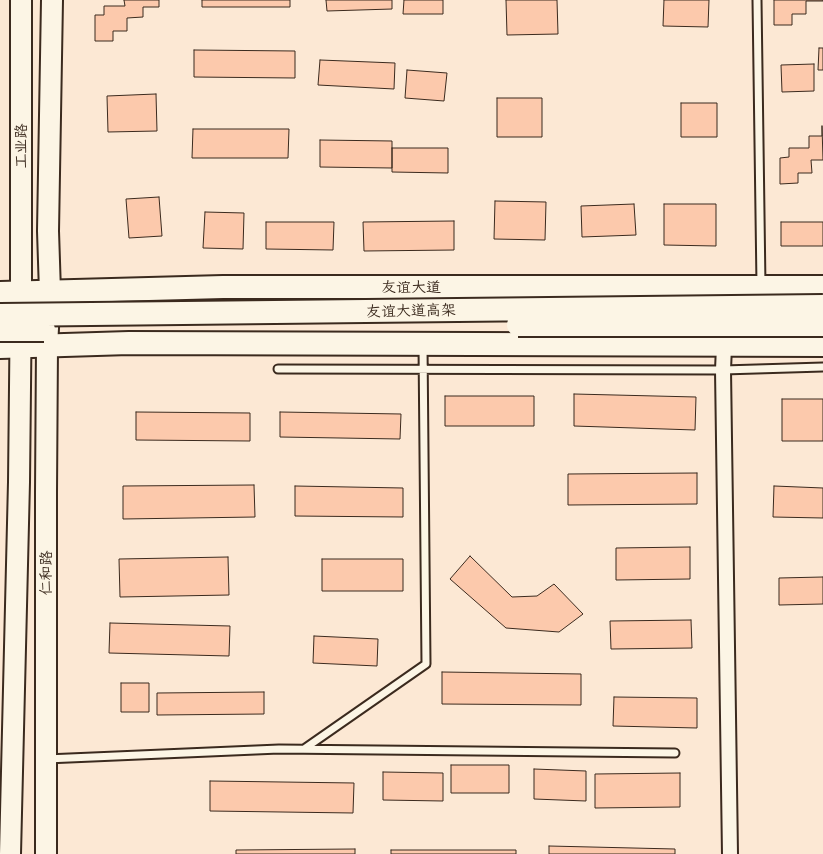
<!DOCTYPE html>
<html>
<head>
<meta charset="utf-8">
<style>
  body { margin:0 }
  canvas { display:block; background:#fce8d4 }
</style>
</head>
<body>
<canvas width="823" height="854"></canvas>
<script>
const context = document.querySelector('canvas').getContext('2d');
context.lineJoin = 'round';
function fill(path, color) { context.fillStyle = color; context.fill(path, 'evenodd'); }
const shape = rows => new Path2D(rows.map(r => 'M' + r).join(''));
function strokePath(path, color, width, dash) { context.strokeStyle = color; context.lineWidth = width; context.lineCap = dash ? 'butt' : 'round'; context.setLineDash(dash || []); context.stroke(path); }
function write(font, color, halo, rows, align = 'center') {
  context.font = font + ' Mali,"LXGW WenKai TC",sans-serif'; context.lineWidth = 4; context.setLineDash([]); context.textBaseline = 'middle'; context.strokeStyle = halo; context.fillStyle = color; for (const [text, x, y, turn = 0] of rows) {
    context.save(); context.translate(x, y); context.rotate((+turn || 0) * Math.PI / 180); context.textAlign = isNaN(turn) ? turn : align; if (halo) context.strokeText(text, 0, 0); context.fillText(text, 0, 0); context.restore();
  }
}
const building = shape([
  [124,0,159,0,159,7,143,7,143,17,127,18,127,31,113,31,113,41,95,41,95,15,104,15,104,6,125,6,124,0],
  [202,0,290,0,290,7,202,7,202,0],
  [326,0,392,0,392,9,327,11,326,0],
  [404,0,443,0,443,14,403,14,404,0],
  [506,0,557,0,558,34,507,35,506,0],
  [664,0,709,0,708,27,663,26,664,0],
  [774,0,823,0,823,1,806,1,806,14,792,14,792,25,774,25,774,0],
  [819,48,823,48,823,70,818,70,819,48],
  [194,50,295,51,295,78,194,77,194,50],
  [320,60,395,63,394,89,318,85,320,60],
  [814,64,814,91,782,92,781,65,814,64],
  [407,70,447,73,444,101,405,98,407,70],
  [156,94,157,131,108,132,107,96,156,94],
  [497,98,542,98,542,137,497,137,497,98],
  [681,103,717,103,717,137,681,137,681,103],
  [822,126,823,160,811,160,812,173,798,173,798,183,780,184,780,158,789,157,789,148,809,148,809,136,822,136,822,126],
  [193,129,289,129,288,158,192,158,193,129],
  [320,140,392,141,392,168,320,167,320,140],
  [392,148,448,148,448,173,392,172,392,148],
  [159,197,162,236,129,238,126,199,159,197],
  [495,201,546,202,545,240,494,239,495,201],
  [634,204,636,235,582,237,581,206,634,204],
  [664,204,716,204,716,246,664,245,664,204],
  [205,212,244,213,243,249,203,248,205,212],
  [454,221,454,250,364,251,363,222,454,221],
  [266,222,334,222,333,250,266,249,266,222],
  [781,222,823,222,823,246,781,246,781,222],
  [574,394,696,397,695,430,574,426,574,394],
  [445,396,534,396,534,426,445,426,445,396],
  [782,399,823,399,823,441,782,441,782,399],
  [136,412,250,413,250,441,136,440,136,412],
  [280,412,401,414,400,439,280,437,280,412],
  [697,473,697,504,568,505,568,474,697,473],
  [254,485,255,517,123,519,123,486,254,485],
  [295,486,403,488,403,517,295,516,295,486],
  [774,486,823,488,823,518,773,517,774,486],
  [690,547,690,579,616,580,616,548,690,547],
  [470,556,512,597,537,596,554,584,583,614,559,632,506,628,450,579,470,556],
  [228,557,229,595,120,597,119,559,228,557],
  [322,559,403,559,403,591,322,591,322,559],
  [823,577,823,604,779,605,779,578,823,577],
  [691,620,692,648,611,649,610,621,691,620],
  [110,623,230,626,229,656,109,653,110,623],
  [314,636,378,639,377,666,313,663,314,636],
  [442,672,581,674,581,705,442,704,442,672],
  [121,683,149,683,149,712,121,712,121,683],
  [264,692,264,714,157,715,157,693,264,692],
  [614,697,697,698,697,728,613,726,614,697],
  [451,765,509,765,509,793,451,793,451,765],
  [534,769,586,771,586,801,534,799,534,769],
  [383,772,443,773,443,801,383,800,383,772],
  [680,773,680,807,595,808,595,774,680,773],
  [210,781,354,783,353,813,210,811,210,781],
  [549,846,675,849,675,854,549,854,549,846],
  [355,849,355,854,236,854,236,850,355,849],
  [391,850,516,850,516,854,391,854,391,850]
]);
const service = shape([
  [757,0,761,285],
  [278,369,723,370,823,367],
  [304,749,426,664,423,346],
  [46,759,279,749,675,753]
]);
const minor = shape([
  [724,346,723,370,730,854]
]);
const secondary = shape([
  [10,854,19,482,21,292,21,0],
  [46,854,46,492,47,346,50,292,48,231,52,0]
]);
const primary = shape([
  [0,293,223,287,823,287],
  [0,347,129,343,823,345]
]);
const primaryBridge = shape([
  [0,315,823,306],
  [518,325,823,325],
  [0,330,44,330]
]);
const streetNames = [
  ["工业路",21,146,-90],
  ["友谊大道",411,287],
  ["友谊大道高架",411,311,-1],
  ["仁和路",46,573,-90]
];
fill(building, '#fcc9ac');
strokePath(building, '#3b2a1e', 1);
strokePath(service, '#3b2a1e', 11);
strokePath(minor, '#3b2a1e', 18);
strokePath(secondary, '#3b2a1e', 24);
strokePath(primary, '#3b2a1e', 26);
strokePath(service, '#fcf5e5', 7);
strokePath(minor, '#fcf5e5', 14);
strokePath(secondary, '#fcf5e5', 20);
strokePath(primary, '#fcf5e5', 22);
strokePath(primaryBridge, '#3b2a1e', 26, []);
strokePath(primaryBridge, '#fcf5e5', 22);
write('15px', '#3b2a1e', '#fcf5e5', streetNames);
</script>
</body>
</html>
